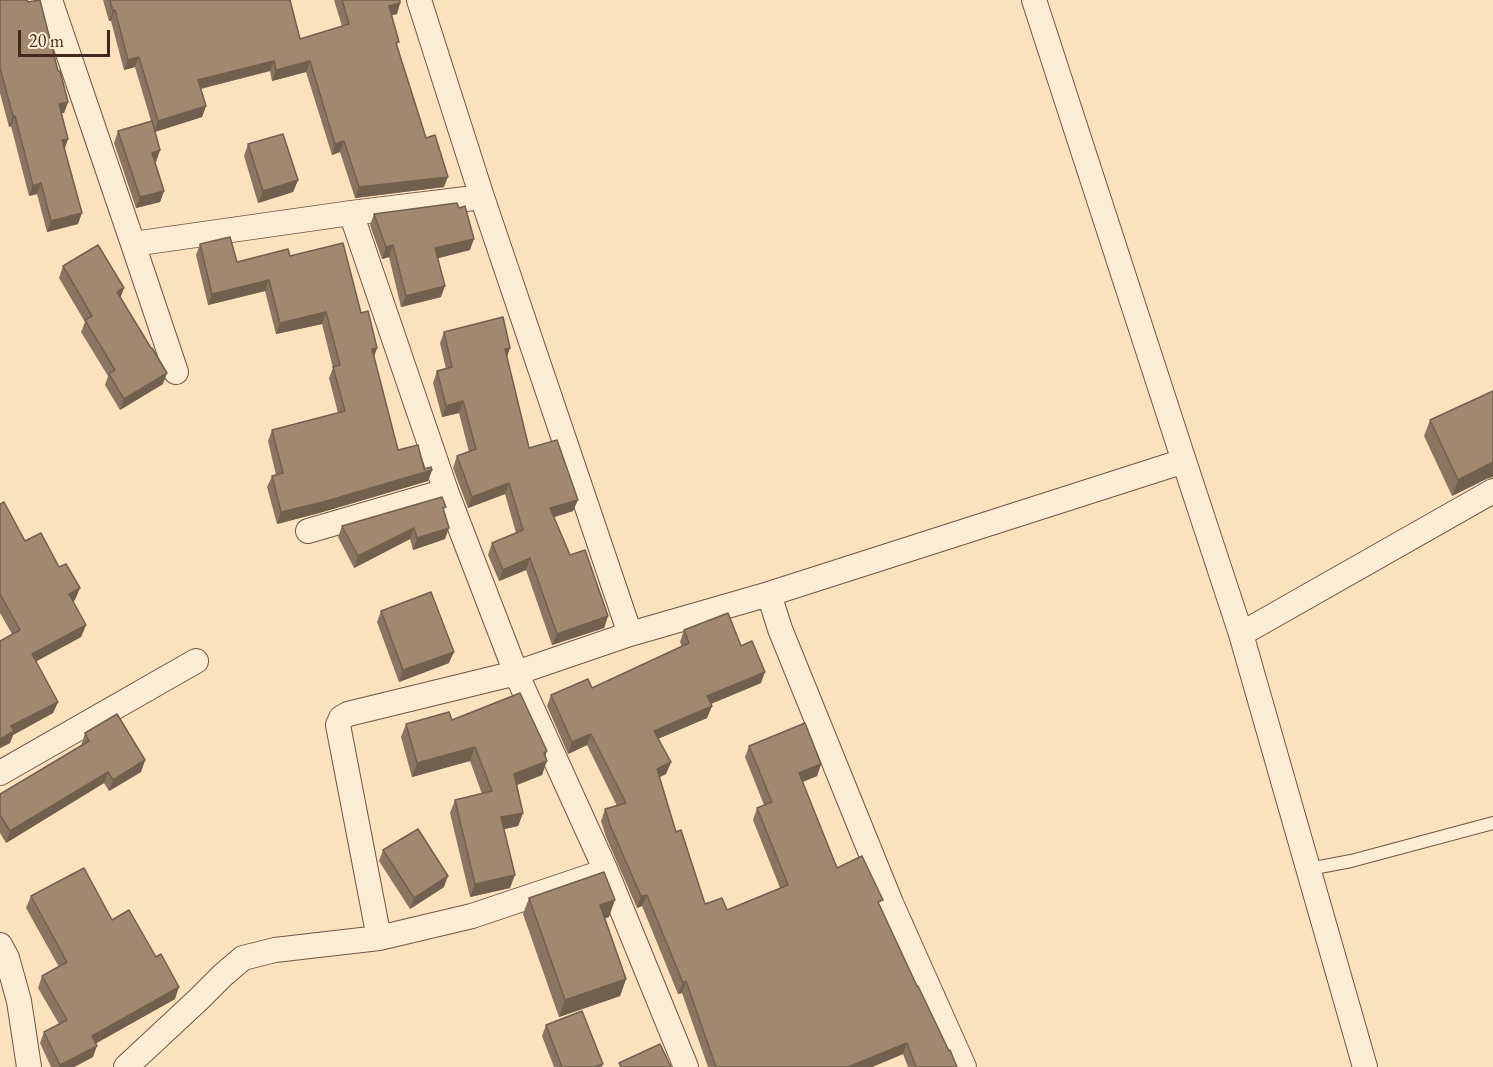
<!DOCTYPE html>
<html>
<head>
<meta charset="utf-8">
<style>
  body { margin:0 }
  #map { position:relative; width:1493px; height:1067px; overflow:hidden; background:#f9e2bd; font-family:"EB Garamond",serif }
  canvas { display:block }
  .scale { position:absolute; left:18px; top:30px; width:92px; height:27px; box-sizing:border-box; border:3px solid #42281d; border-top:0; padding-left:8px; font-size:18px; line-height:21px; white-space:nowrap; color:#42281d; -webkit-text-stroke:4px #fbecd4; paint-order:stroke }
</style>
</head>
<body>
<div id="map">
<canvas width="1493" height="1067"></canvas>
<div class="scale">20 m</div>
</div>
<script>
const context = document.querySelector('canvas').getContext('2d');
context.lineJoin = 'round';
const shape = rows => new Path2D(rows.map(r => 'M' + r).join(''));
function strokePath(path, color, width, dash) { context.strokeStyle = color; context.lineWidth = width; context.lineCap = dash ? 'butt' : 'round'; context.setLineDash(dash || []); context.stroke(path); }
function fill(path, color) { context.fillStyle = color; context.fill(path, 'evenodd'); }
const service = shape([
  [1309,869,1351,861,1493,823]
]);
const minor = shape([
  [50,0,133,244,351,213,482,197],
  [419,0,482,197,630,634],
  [1034,0,1184,461,1241,634,1365,1067],
  [351,213,446,491,516,673,606,871,686,1067],
  [133,244,176,372],
  [308,531,446,491],
  [769,594,1184,461],
  [1241,634,1493,491],
  [0,773,196,661],
  [379,938,338,725,341,718,348,714,516,673,630,634,769,594,780,629,891,903,964,1067],
  [0,945,7,958,19,1001,29,1067],
  [126,1067,199,999,223,975,243,958,275,950,379,938,472,916,606,871]
]);
const wall = shape([
  [0,0,58,71,68,102,64,113,61,113,68,139,65,148,78,224,47,232,37,194,29,196,11,126,9,127,0,93],
  [103,0,290,0,300,39,342,26,334,0,400,0,400,3,397,14,392,15,397,47,426,138,444,187,355,198,340,152,332,155,306,72,272,81,270,71,201,89,206,106,202,117,155,132,160,150,156,162,155,162,164,191,160,202,136,208,114,143,118,131,151,121,135,67,124,70,111,21,109,21],
  [248,144,298,180,293,192,258,203,244,156],
  [374,214,470,250,438,258,441,297,401,307,389,257,382,259,370,225],
  [200,244,237,262,290,256,361,313,377,348,374,357,398,450,424,469,432,470,428,481,319,513,277,524,267,487,272,476,276,475,268,441,272,430,338,413,329,378,333,368,322,324,276,334,265,291,208,305,196,255],
  [63,266,120,298,163,384,120,410,105,385,108,376,81,332,85,322,59,278],
  [444,332,510,348,507,357,529,448,573,511,554,517,570,555,608,616,604,628,552,645,526,570,499,581,488,555,492,543,516,533,505,494,468,508,453,468,457,456,469,452,459,413,442,417,433,383,437,371,446,369,440,343],
  [1430,420,1486,479,1452,496,1424,436],
  [0,504,25,541,75,600,72,602,86,625,81,637,36,661,58,702,53,713,13,735,10,743,0,748,0,641,12,634,0,613],
  [444,512,445,539,413,550,410,539,354,568,338,537,342,526],
  [381,611,449,663,399,682,377,622],
  [684,630,741,646,761,683,711,704,712,706,707,718,658,739,671,762,666,774,659,777,676,832,705,904,727,910,780,888,753,820,757,808,764,805,745,757,749,746,821,764,817,776,802,782,837,868,880,907,917,986,957,1067,908,1067,903,1054,872,1067,708,1067,682,993,678,994,642,906,637,908,606,837,601,821,605,809,617,806,587,745,568,754,547,706,551,695,592,688,682,647,680,642],
  [452,720,545,757,542,775,517,785,523,813,518,826,504,829,510,888,470,897,450,813,455,800,482,794,470,761,412,777,401,737,406,724],
  [85,733,145,760,141,772,109,791,104,783,6,843,0,833,0,794,81,746],
  [383,850,444,887,410,909,379,861],
  [31,896,112,920,156,957,175,999,96,1043,93,1057,74,1067,51,1067,40,1043,44,1032,59,1024,38,988,42,976,59,967,26,908],
  [529,898,609,917,605,918,626,979,620,996,559,1017,523,914],
  [546,1025,603,1064,602,1067,554,1067,542,1036]
]);
const shadedWall = shape([
  [400,3,397,14,385,17,389,6],
  [115,10,111,21,109,21,113,11],
  [139,57,135,67,124,70,128,60],
  [274,61,270,71,194,90,198,80],
  [310,61,306,72,272,81,276,70],
  [68,102,64,113,55,115,59,104],
  [206,106,202,117,154,132,158,121],
  [13,116,15,116,11,126,9,127],
  [68,139,64,150,62,140],
  [344,141,340,152,332,155,335,144],
  [160,150,156,162,148,164,152,153],
  [448,177,444,187,355,198,359,187],
  [298,180,293,192,258,203,263,191],
  [41,183,37,194,29,196,33,186],
  [164,191,160,202,136,208,140,197],
  [82,213,78,224,47,232,51,221],
  [474,239,470,250,431,260,435,248],
  [393,245,389,257,382,259,386,247],
  [269,280,265,291,208,305,212,294],
  [445,286,441,297,401,307,406,296],
  [124,288,120,299,117,292],
  [326,312,322,324,276,334,280,323],
  [377,348,373,359,372,349],
  [510,348,506,359,505,349],
  [167,373,163,384,120,410,124,399],
  [463,401,459,413,442,417,446,406],
  [1493,462,1493,477,1486,479,1452,496,1458,480],
  [432,470,428,481,319,513,277,524,281,512],
  [509,483,505,494,468,508,472,497],
  [578,500,573,511,545,520,550,508],
  [414,528,410,539,354,568,358,556],
  [449,528,445,539,413,550,417,538],
  [530,558,526,570,499,581,503,570],
  [80,588,75,600,64,606,69,594],
  [608,616,604,628,552,645,557,634],
  [86,625,81,637,28,666,32,654],
  [454,652,449,663,399,682,403,670],
  [765,672,761,683,703,707,707,696],
  [58,702,53,713,13,735,10,743,0,748,0,739,11,726],
  [712,706,707,718,650,742,654,731],
  [591,734,587,745,568,754,572,742],
  [475,747,470,761,412,777,417,763],
  [547,751,543,763,547,761,542,775,509,788,514,774],
  [145,760,141,772,109,791,113,780],
  [671,762,666,774,652,781,657,769],
  [821,764,817,776,795,785,799,773],
  [108,772,104,783,6,843,10,831],
  [523,813,518,826,496,831,501,817],
  [515,875,510,888,470,897,475,884],
  [448,876,444,887,410,909,414,898],
  [647,895,642,906,637,908,641,896],
  [615,900,609,917,594,922,600,905],
  [626,979,620,996,559,1017,565,1000],
  [686,981,682,993,678,994,683,983],
  [179,987,175,999,88,1048,92,1036],
  [907,1043,903,1054,872,1067,848,1067],
  [97,1046,93,1057,74,1067,59,1067,60,1065]
]);
const building = shape([
  [0,0,27,0,28,2,40,0,58,71,60,71,68,102,59,104,68,139,62,140,82,213,51,221,41,183,33,186,15,116,13,116,0,68,0,0],
  [110,0,290,0,300,39,349,24,342,0,400,0,400,3,389,6,399,42,396,43,426,138,435,135,448,177,359,187,344,141,335,144,310,61,276,70,274,61,198,80,206,106,158,121,139,57,128,60,115,10,113,11,110,0],
  [152,121,160,150,152,153,164,191,140,197,118,131,152,121],
  [283,134,298,180,263,191,248,144,283,134],
  [457,203,459,208,465,206,474,239,435,248,445,286,406,296,393,245,386,247,374,214,457,203],
  [230,237,237,262,288,249,290,256,343,243,361,313,368,311,377,348,372,349,398,450,418,445,424,469,431,467,432,470,323,502,281,512,272,476,283,473,272,430,345,411,333,367,340,365,326,312,280,323,269,280,212,294,200,244,230,237],
  [98,245,124,288,117,292,151,348,152,348,167,373,124,399,109,374,115,370,85,320,92,316,63,266,98,245],
  [503,317,510,348,505,349,529,448,557,440,578,500,550,508,570,555,585,550,608,616,557,634,530,558,503,570,492,543,523,530,509,483,472,497,457,456,476,449,463,401,446,406,437,371,452,367,444,332,503,317],
  [1493,391,1493,462,1458,480,1430,420,1493,391],
  [442,497,446,507,443,508,449,528,417,538,414,528,358,556,342,526,442,497],
  [4,502,25,541,41,533,59,567,66,564,80,588,69,594,86,625,32,654,58,702,11,726,14,731,0,739,0,641,20,630,0,594,0,504,4,502],
  [431,592,454,652,403,670,381,611,431,592],
  [728,613,741,646,752,641,765,672,707,696,712,706,654,731,671,762,657,769,676,832,681,830,705,904,722,898,727,910,788,885,757,808,772,802,749,746,805,723,821,764,799,773,837,868,862,856,883,900,878,902,917,986,918,986,949,1051,950,1050,957,1067,916,1067,907,1043,848,1067,716,1067,686,981,683,983,647,895,641,896,610,825,605,809,626,803,591,734,572,742,551,695,588,679,592,688,689,643,684,630,728,613],
  [520,693,547,751,544,753,547,761,514,774,523,813,501,817,515,875,475,884,455,800,492,791,475,747,417,763,406,724,449,712,452,720,520,693],
  [117,714,145,760,113,780,108,772,10,831,0,815,0,794,89,741,85,733,117,714],
  [418,829,448,876,414,898,383,850,418,829],
  [84,868,112,920,129,910,156,957,161,954,179,987,92,1036,97,1046,60,1065,44,1032,67,1020,42,976,67,962,31,896,84,868],
  [604,872,615,900,600,905,626,979,565,1000,529,898,604,872],
  [582,1011,603,1064,594,1067,562,1067,546,1025,582,1011],
  [660,1044,671,1067,621,1067,619,1063,660,1044]
]);
strokePath(service, '#705645', 14);
strokePath(minor, '#705645', 26);
strokePath(service, '#fbecd4', 12);
strokePath(minor, '#fbecd4', 24);
fill(wall, '#8a7660');
fill(shadedWall, '#71604e');
fill(building, '#a18970');
strokePath(building, '#71604e', 1.5);
</script>
</body>
</html>
